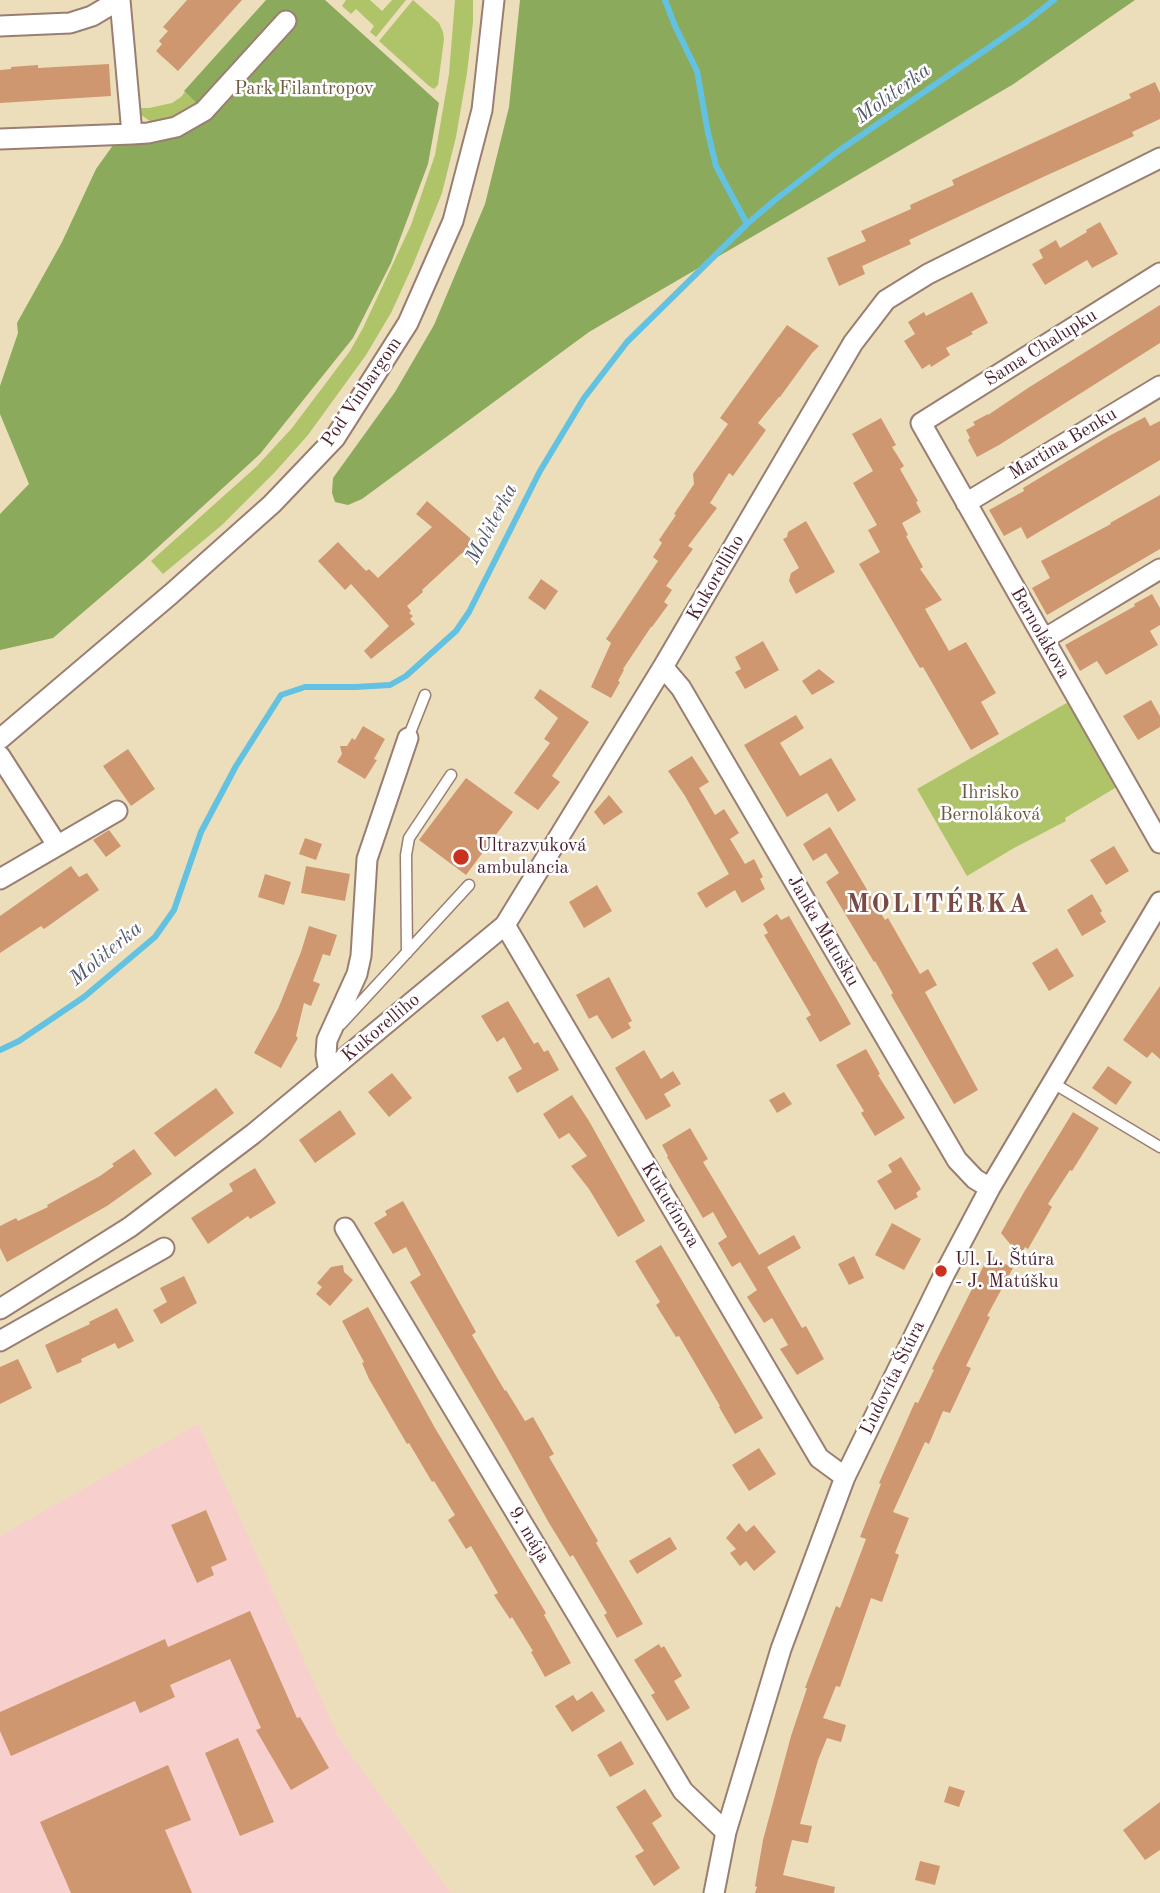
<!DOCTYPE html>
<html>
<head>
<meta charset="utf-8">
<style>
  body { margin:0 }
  canvas { display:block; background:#ecdeba }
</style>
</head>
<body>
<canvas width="1160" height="1893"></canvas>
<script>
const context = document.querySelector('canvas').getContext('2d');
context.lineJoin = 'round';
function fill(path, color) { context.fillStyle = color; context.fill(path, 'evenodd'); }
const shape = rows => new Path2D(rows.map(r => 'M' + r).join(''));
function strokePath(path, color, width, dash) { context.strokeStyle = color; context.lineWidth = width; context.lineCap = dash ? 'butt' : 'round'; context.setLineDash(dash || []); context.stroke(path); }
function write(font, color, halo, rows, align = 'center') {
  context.font = font + ' "Old Standard TT",serif'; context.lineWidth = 5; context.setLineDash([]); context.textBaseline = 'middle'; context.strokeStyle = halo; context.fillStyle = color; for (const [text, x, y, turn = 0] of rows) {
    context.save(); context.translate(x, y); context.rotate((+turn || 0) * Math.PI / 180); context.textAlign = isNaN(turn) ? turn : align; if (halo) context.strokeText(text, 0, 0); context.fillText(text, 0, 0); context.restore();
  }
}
const built = shape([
  [198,1424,339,1738,451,1893,0,1893,0,1536]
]);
const green = shape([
  [346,0,370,0,382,11,392,0,406,0,376,37,370,32,374,26,356,9,351,14,342,6],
  [413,0,439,23,443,32,444,39,438,85,434,89,429,86,379,41],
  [455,0,473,0,473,22,467,73,456,137,442,193,413,265,391,313,366,355,308,435,275,472,222,525,163,574,151,561,256,467,292,428,350,351,363,328,411,225,435,155,449,74],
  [185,92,197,103,167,120,150,121,141,115,138,108,149,108,172,103,181,97],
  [1077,697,1125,782,1065,818,1066,821,1014,848,967,876,917,789]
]);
const forest = shape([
  [266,0,325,0,439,103,428,164,391,263,353,338,260,454,143,561,53,638,0,650,0,514,29,484,0,414,0,386,18,333,17,323,62,242,96,169,121,134,204,110,184,91],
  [520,0,1135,0,1012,85,589,332,362,499,348,505,335,502,332,493,333,478,395,392,434,325,485,204,509,107]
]);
const stream = shape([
  [665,0,675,26,697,71,708,133,716,166,747,224],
  [0,1050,19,1041,84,997,155,937,174,910,201,832,236,766,281,695,305,687,356,687,390,685,406,676,456,631,469,612,540,471,584,398,627,342,747,224,775,200,837,152,1026,22,1054,0]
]);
const building = shape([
  [187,0,242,0,178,71,156,51,162,44,159,41,168,31,163,27],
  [109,64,111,96,0,103,0,70,11,69,11,67,38,65,38,68],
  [1155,82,1160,93,1160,119,1132,132,1134,136,1043,177,909,240,911,244,862,266,865,274,839,286,827,258,866,241,861,231,911,209,910,205,954,185,952,180,1131,98,1129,94],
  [1100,222,1118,254,1092,268,1087,260,1045,285,1032,264,1043,258,1039,250,1056,240,1060,248,1087,232,1086,230],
  [972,292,988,323,971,332,973,334,946,348,950,355,931,367,930,364,922,369,904,341,915,334,908,322,924,312,926,316],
  [1160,305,1160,343,999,445,977,457,968,440,970,438,966,430,975,425,973,422,988,414,988,415,1028,388],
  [787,325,819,346,812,353,780,397,779,397,758,423,766,430,733,476,729,473,710,503,717,508,688,546,693,549,666,586,672,590,664,602,668,605,652,627,651,627,623,669,624,670,618,681,620,682,611,698,591,687,611,643,606,639,658,561,653,557,662,543,659,540,676,515,674,514,694,484,693,474,728,424,720,418],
  [1145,417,1150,426,1160,421,1160,460,1027,539,1021,527,1004,536,989,510,1024,491,1023,488,1109,436],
  [881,418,896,445,892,447,904,466,900,469,918,501,916,502,921,512,902,523,908,535,906,536,923,567,920,569,942,600,925,609,949,651,966,642,996,693,981,702,999,734,971,750,923,667,920,668,859,564,880,552,868,530,877,525,853,483,873,471,852,434],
  [1160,495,1160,549,1047,615,1032,588,1050,578,1041,561,1111,524,1110,523],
  [427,501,485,551,474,564,462,553,422,590,423,592,407,606,411,611,409,613,413,616,410,619,415,624,371,659,364,651,389,626,351,584,345,590,318,561,338,542,366,571,369,569,378,578,432,527,416,514],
  [806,521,835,572,796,594,789,581,791,573,799,568,783,539,787,537,788,532],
  [541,579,558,591,545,610,528,598],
  [1152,594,1160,608,1160,625,1150,631,1158,645,1106,675,1097,661,1080,671,1065,645,1135,606,1134,604],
  [763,641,779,670,745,689,735,672,741,669,735,657],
  [819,669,835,682,812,695,802,681],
  [540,689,589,722,552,776,560,782,538,810,514,793,550,743,544,739,558,718,534,698],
  [1151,700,1160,716,1160,727,1138,740,1123,716],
  [796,715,804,728,780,743,800,776,831,758,856,800,838,812,827,793,787,817,744,745],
  [363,726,385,739,374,759,377,760,365,779,337,762,342,754,340,746,347,746,352,738,355,740],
  [128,749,155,789,131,806,103,766],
  [692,756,709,782,699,788,715,815,724,809,739,833,730,839,745,864,754,859,763,877,760,879,765,889,742,903,735,890,706,908,697,893,729,874,685,796,668,771],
  [466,778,513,812,466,875,419,840],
  [609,795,623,812,604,825,594,812],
  [830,827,885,920,888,918,920,974,928,969,937,985,925,992,978,1090,954,1104,891,995,893,993,875,961,874,962,826,882,839,873,826,853,813,861,803,844],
  [109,830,121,846,106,857,93,840],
  [305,838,322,844,316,860,299,854],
  [1114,846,1129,871,1106,885,1090,860],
  [71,866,79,877,87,873,99,890,44,929,41,926,0,953,0,916],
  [306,866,350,874,345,901,301,893],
  [265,874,291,882,284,905,258,897],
  [597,885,612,911,584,928,569,902],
  [1092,894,1102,911,1100,913,1106,922,1082,936,1067,910],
  [777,914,781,920,789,916,851,1024,820,1042,806,1018,811,1015,764,935,768,933,763,924],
  [309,926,337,935,330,956,323,954,313,981,320,984,311,1006,304,1003,296,1036,298,1038,281,1068,254,1053,278,1009,301,952],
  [1057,948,1074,976,1049,991,1032,963],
  [609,977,632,1021,628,1023,631,1028,612,1039,597,1015,589,1019,576,995],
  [1160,986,1160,1059,1152,1052,1147,1058,1123,1040],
  [508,1001,534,1044,538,1042,544,1052,548,1050,559,1070,517,1093,508,1077,522,1069,504,1037,497,1042,481,1016],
  [866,1049,880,1074,878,1075,905,1118,875,1136,861,1113,864,1111,836,1065],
  [644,1050,661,1079,673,1071,681,1084,664,1094,671,1106,646,1120,615,1068],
  [1108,1066,1132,1082,1116,1105,1092,1088],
  [392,1073,412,1098,389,1117,368,1092],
  [216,1088,234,1113,175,1157,154,1133],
  [784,1092,792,1104,777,1113,769,1100],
  [572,1095,589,1121,645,1221,618,1237,589,1189,571,1166,587,1156,569,1133,559,1139,543,1114],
  [340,1110,356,1134,315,1163,299,1140],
  [1073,1112,1099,1128,1072,1171,1070,1170,1048,1204,1052,1207,1028,1249,1025,1247,1020,1256,1001,1233,1024,1192],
  [690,1128,708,1159,703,1162,759,1255,794,1235,801,1248,767,1267,802,1328,806,1326,824,1359,797,1375,780,1349,788,1345,772,1318,764,1323,747,1297,757,1290,740,1262,732,1267,718,1243,727,1237,713,1212,703,1218,667,1157,668,1156,662,1145],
  [134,1149,152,1174,107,1206,7,1262,0,1248,0,1226,16,1218,18,1221,48,1207,47,1205,100,1176,114,1166,112,1164],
  [901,1157,921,1189,916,1193,918,1197,895,1210,877,1181,892,1172,888,1165],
  [255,1168,276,1203,250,1219,248,1216,208,1244,191,1218,233,1191,229,1184],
  [403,1201,476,1332,472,1335,505,1391,506,1390,525,1421,533,1417,554,1454,549,1457,598,1541,596,1543,643,1624,617,1638,604,1615,607,1613,573,1555,570,1557,549,1523,505,1444,410,1282,421,1275,406,1247,393,1254,374,1223,387,1215,385,1211],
  [892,1223,921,1239,904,1270,875,1255],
  [661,1245,763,1418,735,1434,719,1407,720,1406,679,1336,676,1337,656,1305,660,1302,635,1261],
  [989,1255,1013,1268,987,1316,990,1317,966,1366,971,1368,950,1413,943,1411,929,1444,925,1442,893,1512,909,1518,895,1553,899,1555,882,1602,871,1598,840,1687,836,1686,823,1718,846,1725,841,1742,827,1738,818,1760,800,1824,812,1826,808,1843,792,1840,783,1875,835,1887,834,1893,755,1893,757,1887,755,1886,763,1840,791,1736,807,1688,805,1688,836,1606,840,1608,866,1539,860,1537,881,1484,879,1483,915,1402,918,1403,934,1370,932,1369],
  [854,1256,864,1278,849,1285,838,1264],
  [343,1265,344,1272,353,1280,330,1306,316,1294,322,1287,317,1283,331,1267],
  [184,1276,197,1303,161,1324,153,1310,167,1302,160,1288],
  [368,1307,435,1428,546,1613,544,1615,571,1663,545,1677,531,1652,533,1651,512,1617,510,1619,494,1595,498,1593,471,1546,466,1549,448,1520,455,1515,434,1481,432,1482,409,1443,407,1444,369,1379,362,1363,364,1362,342,1321],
  [117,1308,134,1341,118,1349,115,1343,81,1359,82,1362,57,1373,45,1345,90,1324,89,1322],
  [18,1359,32,1388,0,1404,0,1367],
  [759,1448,776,1474,749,1491,732,1465],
  [206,1510,227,1560,211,1567,214,1575,197,1583,171,1525],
  [739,1523,746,1532,754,1525,776,1552,754,1571,746,1561,740,1566,730,1553,736,1549,726,1538],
  [670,1537,677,1549,637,1574,629,1561],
  [250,1611,297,1718,300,1717,329,1768,291,1790,256,1730,261,1728,230,1659,170,1685,175,1697,140,1713,135,1701,11,1756,0,1731,0,1712,165,1639,168,1647],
  [659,1644,661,1648,664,1646,682,1676,674,1681,690,1708,667,1721,651,1695,655,1693,634,1660],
  [592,1691,605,1711,572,1732,555,1706,573,1695,577,1701],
  [238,1738,274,1822,240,1836,205,1753],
  [621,1741,634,1764,610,1777,597,1755],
  [168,1765,191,1820,165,1830,192,1893,71,1893,40,1822],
  [949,1786,965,1791,959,1807,944,1802],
  [645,1789,662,1816,652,1823,680,1868,654,1886,635,1856,644,1851,616,1807],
  [1160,1802,1160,1850,1145,1860,1123,1830],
  [920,1861,940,1866,935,1885,915,1880]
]);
const service = shape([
  [408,738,425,695],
  [407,953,406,855,409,838,451,775],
  [341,1024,469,885],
  [1053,1083,1160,1147]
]);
const minor = shape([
  [0,26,70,23,92,16,119,0],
  [132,134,148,133,176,127,204,111,286,21],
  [0,139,132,134,120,0],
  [1160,273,921,423,1160,843],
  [966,503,1160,386],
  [1044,639,1160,569],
  [663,667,681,688,957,1160,975,1179,990,1188],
  [0,739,171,594,272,504,335,438,408,323,453,221,482,110,494,0],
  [0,756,57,845],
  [0,879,117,811],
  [505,925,819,1458,845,1477],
  [329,1071,326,1055,327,1040,357,974,361,956,367,859,408,738],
  [345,1228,683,1791,726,1832],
  [0,1309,130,1227,253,1134,505,925,663,667,853,343,886,300,928,274,1160,158],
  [0,1341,164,1248],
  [714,1893,726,1832,781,1649,845,1477,945,1273,990,1188,1160,902]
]);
const markers = [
  [461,857,9,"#c8321e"],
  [941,1271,7,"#c8321e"]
];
const parkNames = [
  ["Park Filantropov",304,89],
  ["Ihrisko",990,793],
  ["Bernoláková",990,815]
];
const streetNames = [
  ["Sama Chalupku",1041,348,-32],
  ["Pod Vinbargom",362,392,-56],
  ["Martina Benku",1063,444,-31],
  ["Kukorelliho",716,578,-60],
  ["Bernolákova",1040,633,60],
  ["Janka Matušku",823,931,60],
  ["Kukorelliho",381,1028,-40],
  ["Kukučínova",670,1205,59],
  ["Ľudovíta Štúra",893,1378,-64],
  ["9. mája",529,1535,59]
];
const poiNames = [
  ["Ultrazvuková",477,846],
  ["ambulancia",477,868],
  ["Ul. L. Štúra",955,1260],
  ["- J. Matúšku",955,1282]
];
const waterNames = [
  ["Moliterka",893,94,-36],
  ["Moliterka",492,524,-62],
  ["Moliterka",106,954,-40]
];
const districtNames = [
  ["MOLITÉRKA",938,905]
];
fill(built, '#f7d0ce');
fill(green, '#afc468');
fill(forest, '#8baa5c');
strokePath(stream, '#63c2e1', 6);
fill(building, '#cf9770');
strokePath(service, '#9b7e72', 13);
strokePath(minor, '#9b7e72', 23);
strokePath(service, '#fff', 10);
strokePath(minor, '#fff', 19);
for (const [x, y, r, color] of markers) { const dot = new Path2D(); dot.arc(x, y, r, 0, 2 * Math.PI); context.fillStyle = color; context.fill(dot); strokePath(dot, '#fff', 2.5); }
write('19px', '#6d5940', '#fff', parkNames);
write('19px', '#4a1f2b', '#fff', streetNames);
write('19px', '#4a1f2b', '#fff', poiNames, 'left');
write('italic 21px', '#53586b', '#fff', waterNames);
context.letterSpacing = '2px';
write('bold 26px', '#794943', '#fff', districtNames);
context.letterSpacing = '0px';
</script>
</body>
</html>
